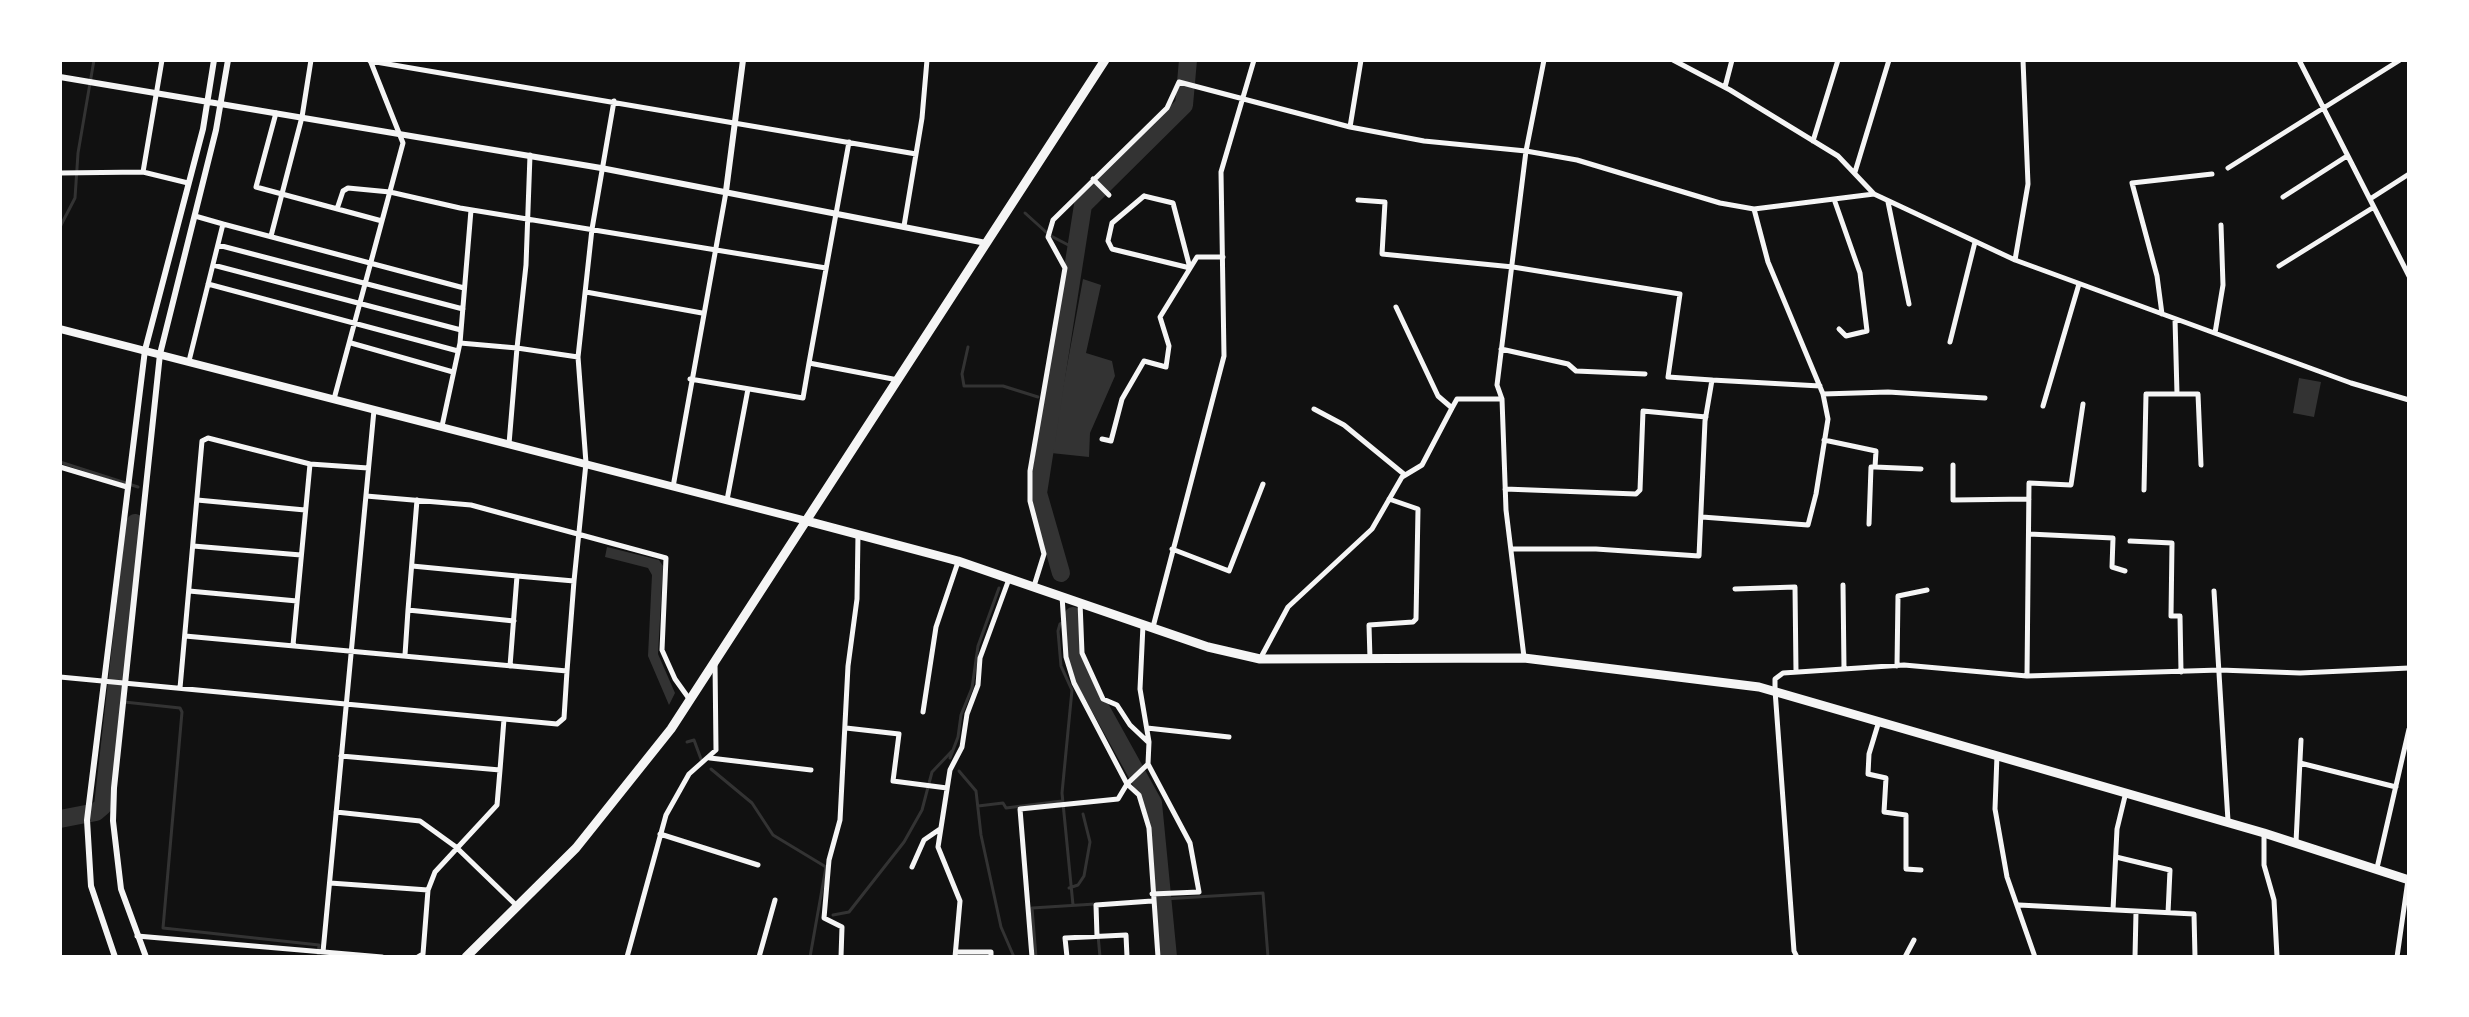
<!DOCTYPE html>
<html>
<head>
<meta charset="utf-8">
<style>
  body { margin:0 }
  #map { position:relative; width:2469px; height:1017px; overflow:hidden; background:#111; font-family:"Work Sans",sans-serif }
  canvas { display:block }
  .frame { position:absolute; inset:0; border:62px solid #fff; pointer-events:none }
</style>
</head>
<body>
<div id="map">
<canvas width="2469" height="1017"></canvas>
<div class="frame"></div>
</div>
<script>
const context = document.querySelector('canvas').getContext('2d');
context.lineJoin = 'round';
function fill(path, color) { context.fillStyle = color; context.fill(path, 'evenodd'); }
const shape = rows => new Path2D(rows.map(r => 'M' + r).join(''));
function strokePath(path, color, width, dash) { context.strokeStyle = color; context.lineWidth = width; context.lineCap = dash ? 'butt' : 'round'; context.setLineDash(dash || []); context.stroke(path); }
const water = shape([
  [1083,279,1101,285,1086,353,1112,361,1115,376,1090,433,1089,457,1051,453],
  [2299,378,2321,382,2314,417,2293,413],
  [607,547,659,560,663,566,658,654,675,693,669,705,648,656,652,575,648,568,605,557]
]);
const stream = shape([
  [1025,213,1046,232],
  [60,227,75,198,78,153,94,60],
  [1051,236,1076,249],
  [968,347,962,374,964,386,1003,386,1038,397],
  [1047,400,1052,402],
  [60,462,138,487],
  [115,701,180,708,182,712,163,928,319,945,318,957],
  [687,742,694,740,701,759],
  [950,758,958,737,961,715,972,688,978,646,999,588],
  [711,769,752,803,773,835,826,867,810,957],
  [959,771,976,791,981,835,1001,927,1014,957],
  [978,806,1003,803,1006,808,1062,801],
  [1069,888,1078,885,1084,876,1090,842,1083,814],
  [1163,899,1263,893,1268,957],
  [1073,905,1062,793,1072,690,1061,666,1058,631,1060,624,1074,619],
  [833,915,849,912,904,842,922,810,932,772,952,751],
  [1098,935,1100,957],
  [1036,957,1032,908,1095,904]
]);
const river = shape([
  [1061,573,1038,493,1083,205,1184,105,1188,60],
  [1073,616,1075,662,1153,803,1168,957],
  [60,819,96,812,103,806,135,523]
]);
const minor = shape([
  [1673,60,1730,90,1838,156,1874,194],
  [2299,60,2409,276],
  [370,61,916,154],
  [1725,87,1732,60],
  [276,113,256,187,382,221],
  [1350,127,1361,60],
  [1813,141,1838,60],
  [849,142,809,363,898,380],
  [2228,168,2400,60],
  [143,172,188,183],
  [1855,172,1889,60],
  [60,173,143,172,162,60],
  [1093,179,1109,195],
  [1144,196,1173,203,1190,268,1112,249,1108,241,1112,223,1144,196],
  [2283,197,2347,156],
  [1834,199,1860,273,1867,331,1846,336,1839,329],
  [2370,199,2409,174],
  [1358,200,1385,202,1382,254,1513,267,1680,294,1668,377,1712,380,1705,421,1699,556,1596,549,1511,549],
  [1888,202,1909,304],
  [337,209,343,191,348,188,390,192,460,208,826,268],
  [195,216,223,224],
  [904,226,922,118,927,60],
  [271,236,302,117,311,60],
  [218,245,463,309],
  [2015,260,2028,184,2023,60],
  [213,265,461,330],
  [2279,266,2374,207],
  [208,284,458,351],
  [586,292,702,313],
  [2162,314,2157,276,2132,183,2212,174],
  [2175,319,2177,394],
  [2215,333,2223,285,2221,225],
  [1950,342,1975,242],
  [351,343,453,372],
  [460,343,517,348,526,265,530,155],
  [1501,349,1568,364,1576,371,1645,374],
  [189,361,223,224,464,288],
  [690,379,803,398,809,363],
  [1712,380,1820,386],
  [1823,394,1888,392,1985,398],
  [334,399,403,143,370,60],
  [2043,406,2079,284],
  [1452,408,1457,399,1502,399],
  [1314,409,1344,425,1405,475],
  [442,426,460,343,471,210],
  [1102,439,1111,441,1122,399,1144,361,1166,367,1169,346,1160,317,1197,257,1223,257],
  [1824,440,1876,451,1875,467,1921,469],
  [509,444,517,348,578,357],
  [1953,465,1953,500,2029,499],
  [60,467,127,487],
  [673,487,726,192],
  [1505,489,1636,494,1640,490,1643,411,1706,417],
  [2144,490,2146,394,2198,394,2201,465],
  [366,496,471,505,666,558,662,650,675,679,690,700],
  [197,500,305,510],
  [727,500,748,389],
  [1702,517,1808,525,1816,494,1828,419,1823,394,1768,262,1754,209],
  [1869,524,1871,467,1875,467],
  [2029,534,2113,538,2112,567,2125,571],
  [2130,541,2172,543,2171,616,2180,616,2181,672],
  [193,546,301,555],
  [1172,549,1229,571,1263,484],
  [412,566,517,576],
  [574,581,586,463,578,357,592,229,614,101],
  [1843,585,1844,669],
  [1034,586,1044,554,1030,501,1030,471,1065,268,1048,237,1053,220,1167,108,1179,82,1350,127,1424,141,1526,151,1577,160,1720,203,1754,209,1874,194,2015,260,2351,383,2409,400],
  [1735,589,1795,587,1796,672],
  [189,591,297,601],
  [2214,591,2228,821],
  [1062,596,1066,657,1074,683,1127,784,1139,795,1149,828,1158,957],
  [1080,602,1082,653,1103,699,1117,705,1130,725,1148,742],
  [408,610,417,500],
  [1143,625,1140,689,1149,742,1148,764,1190,843,1199,892,1152,894],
  [1153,627,1224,356,1221,172,1254,60],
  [293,645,310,464],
  [405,655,408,610,514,621],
  [1524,657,1506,510,1502,399,1497,385,1526,151,1544,60],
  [1260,659,1288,607,1372,529,1402,477,1422,465,1452,408,1438,396,1396,307],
  [1370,659,1369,625,1413,622,1416,619,1418,509,1389,499],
  [510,666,517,576,574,581,567,671],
  [1897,666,1898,596,1927,590],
  [2027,676,2029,483,2071,485,2083,404],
  [60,677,557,724,564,718,567,671,185,636],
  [180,688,202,441,208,438,310,464,368,468],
  [923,712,936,627,958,562],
  [1879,721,1869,754,1868,774,1886,778,1884,812,1906,815,1906,869,1921,870],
  [846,728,899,734,893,781,947,788],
  [1147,728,1229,737],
  [1997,755,1995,809,2007,877,2035,957],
  [710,758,811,770],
  [2300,763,2396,787],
  [500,770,504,719],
  [336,812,420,821,456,847,518,907],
  [660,834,758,865],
  [2264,834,2264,865,2274,900,2277,957],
  [2296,842,2301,740],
  [2116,857,2170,870,2168,913],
  [912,867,924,840,940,829],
  [2377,868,2409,729],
  [330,883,428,890,435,872,497,805,500,770,341,756],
  [2019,905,2194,914,2195,957],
  [2113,910,2117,829,2126,792],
  [137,936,382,957],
  [1097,936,1096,905,1152,901],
  [323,952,374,410],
  [958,952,991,952,991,957],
  [418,957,423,954,428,890],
  [627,957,666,815,689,774,716,750,715,662],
  [759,957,775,900],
  [841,957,842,927,824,918,829,860,840,820,848,666,857,599,858,534],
  [955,957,960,901,938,847,950,770,962,747,967,714,978,685,980,658,1009,579],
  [1032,957,1020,809,1118,799,1127,784,1148,764],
  [1067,957,1065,938,1126,935,1127,957],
  [1797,957,1794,951,1775,690,1775,679,1783,673,1904,665,2027,676,2220,670,2300,673,2409,668],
  [1905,957,1914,940],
  [2135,957,2136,912],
  [2397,957,2408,880]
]);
const tertiary = shape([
  [60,77,601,168,986,243],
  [726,191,743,60],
  [115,957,91,886,87,820,145,350,203,129,214,60],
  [146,957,121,889,113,821,114,788,160,354,216,130,228,60]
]);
const primary = shape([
  [60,329,807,521]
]);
const trunk = shape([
  [807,521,958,561,1208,647,1260,659,1524,658,1759,687,2264,833,2409,880],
  [466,957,576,848,671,729,1105,60]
]);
fill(water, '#333');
strokePath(stream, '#333', 3);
strokePath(river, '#333', 18);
strokePath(minor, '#f5f5f5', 5);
strokePath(tertiary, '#f5f5f5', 6);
strokePath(primary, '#f5f5f5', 8);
strokePath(trunk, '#f5f5f5', 9);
</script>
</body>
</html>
